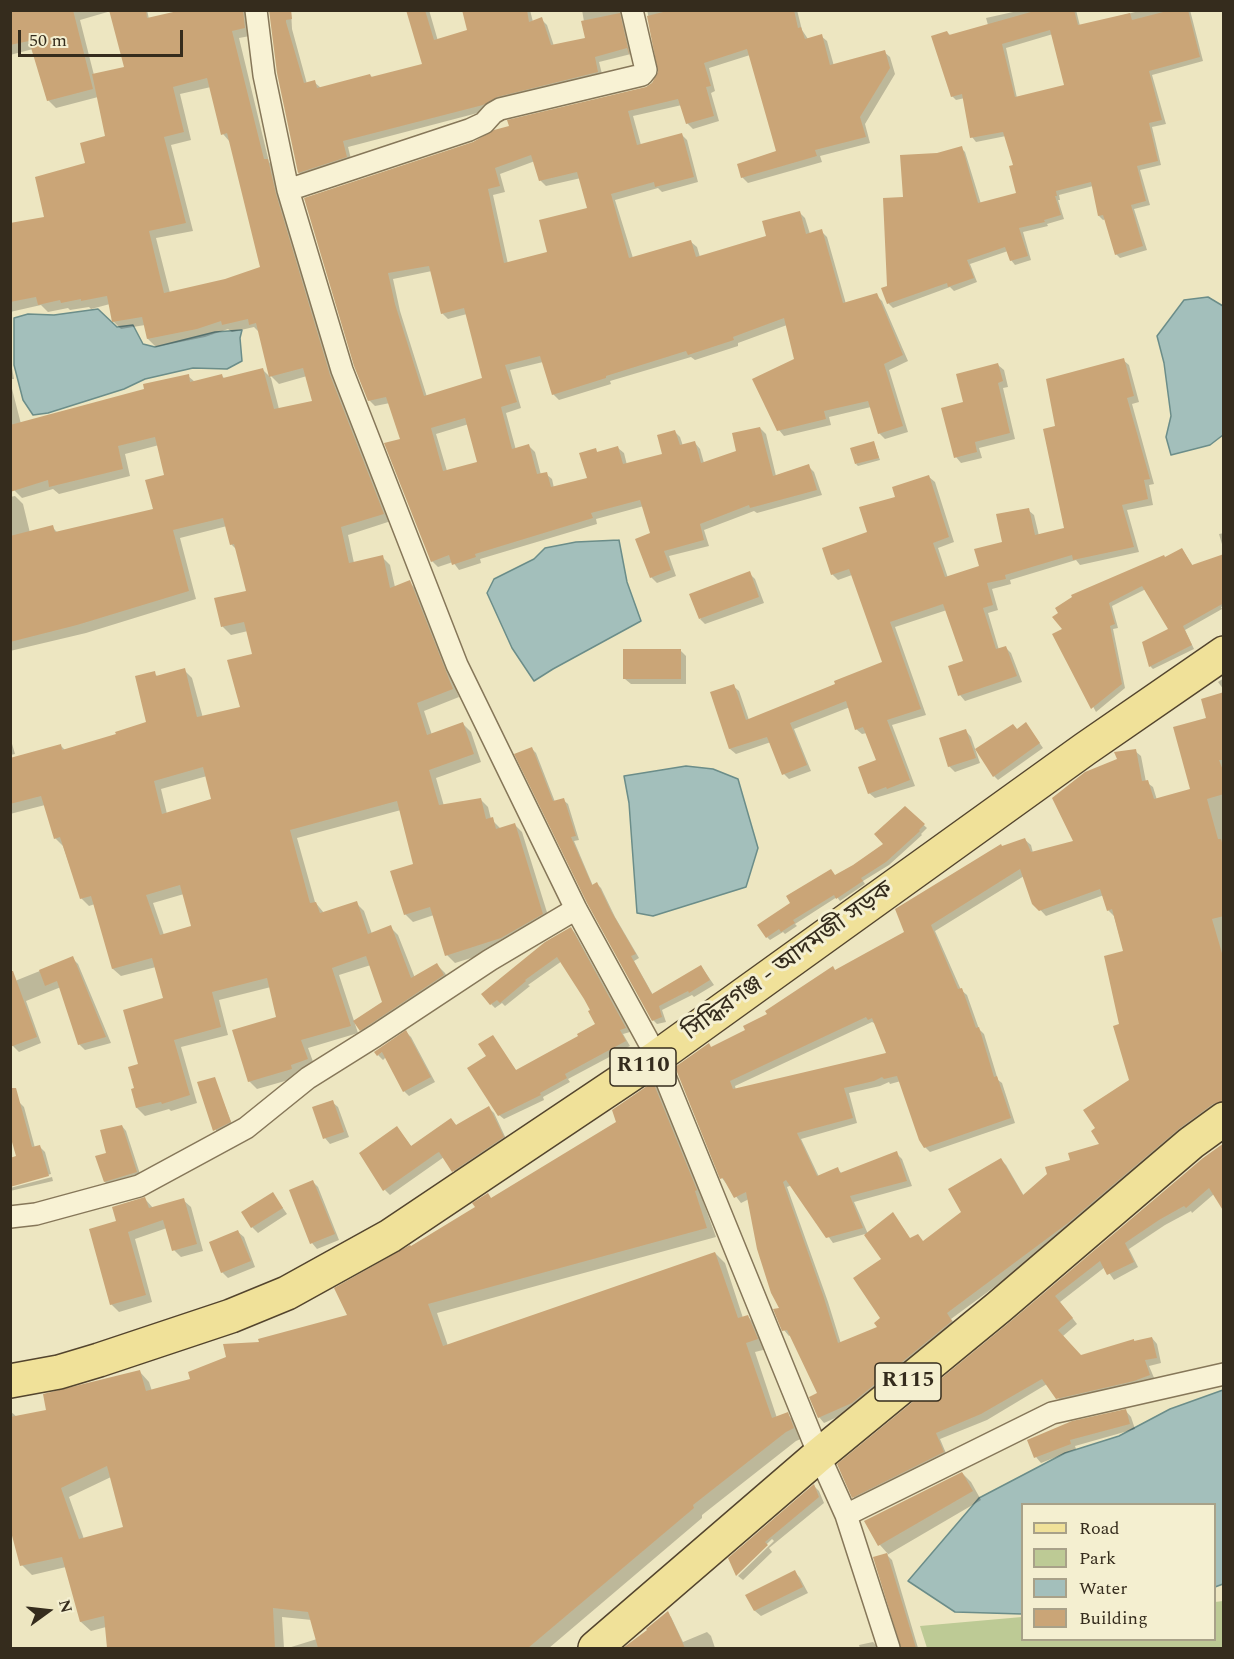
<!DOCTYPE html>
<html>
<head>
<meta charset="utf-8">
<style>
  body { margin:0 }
  #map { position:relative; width:1234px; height:1659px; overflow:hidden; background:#ede6c1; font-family:Spectral,serif }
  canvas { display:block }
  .frame { position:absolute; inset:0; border:12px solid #352c1d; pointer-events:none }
  .legend { position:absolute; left:1021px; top:1503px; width:195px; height:138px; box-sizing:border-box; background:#f4efd0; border:2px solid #a8a188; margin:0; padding:8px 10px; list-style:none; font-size:18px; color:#352c1d }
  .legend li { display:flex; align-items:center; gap:12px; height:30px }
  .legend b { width:30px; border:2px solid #a8a188 }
  .north { position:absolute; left:18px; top:1581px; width:60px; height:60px; -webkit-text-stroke:4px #f4efd0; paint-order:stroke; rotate:75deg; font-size:16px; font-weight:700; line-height:24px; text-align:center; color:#352c1d }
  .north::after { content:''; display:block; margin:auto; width:21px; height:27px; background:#352c1d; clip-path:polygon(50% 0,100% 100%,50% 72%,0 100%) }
  .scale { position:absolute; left:18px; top:30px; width:165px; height:27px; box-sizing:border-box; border:3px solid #352c1d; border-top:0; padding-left:8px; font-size:18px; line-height:21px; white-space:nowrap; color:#352c1d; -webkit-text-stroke:4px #f4efd0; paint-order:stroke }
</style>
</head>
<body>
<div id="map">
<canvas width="1234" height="1659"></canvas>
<div class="frame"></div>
<ul class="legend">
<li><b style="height:8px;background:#f0e199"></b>Road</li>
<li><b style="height:16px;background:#bdca95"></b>Park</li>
<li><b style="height:16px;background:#a3bfbb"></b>Water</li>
<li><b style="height:16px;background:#caa577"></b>Building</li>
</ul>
<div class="north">N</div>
<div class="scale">50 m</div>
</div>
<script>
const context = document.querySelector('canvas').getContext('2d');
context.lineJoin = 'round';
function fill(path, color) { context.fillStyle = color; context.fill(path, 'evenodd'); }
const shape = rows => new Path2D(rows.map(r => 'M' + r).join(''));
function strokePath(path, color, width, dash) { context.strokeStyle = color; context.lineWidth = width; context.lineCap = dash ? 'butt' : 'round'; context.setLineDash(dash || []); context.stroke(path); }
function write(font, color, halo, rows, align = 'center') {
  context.font = font + ' Spectral,"Noto Sans Bengali",serif'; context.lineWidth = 6; context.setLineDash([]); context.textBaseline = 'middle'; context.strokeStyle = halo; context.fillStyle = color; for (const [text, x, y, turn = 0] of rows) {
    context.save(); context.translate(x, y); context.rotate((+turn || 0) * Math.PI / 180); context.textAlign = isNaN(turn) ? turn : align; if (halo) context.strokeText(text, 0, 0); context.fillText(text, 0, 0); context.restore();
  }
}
const green = shape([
  [1223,1601,1223,1648,927,1648,920,1626,1022,1617,1022,1640,1214,1640,1215,1602]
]);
const water = shape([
  [1208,297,1223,306,1223,435,1210,445,1171,455,1166,437,1171,416,1164,363,1157,336,1184,300,1208,297],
  [98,309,117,327,133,325,143,344,155,347,215,332,242,330,240,338,242,361,227,369,193,368,145,379,124,389,48,413,33,415,23,400,14,365,14,318,28,314,54,315,98,309],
  [619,540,627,582,641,621,553,669,534,681,512,648,487,593,494,579,534,559,545,548,576,542,619,540],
  [686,766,713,769,738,779,758,848,746,887,653,916,637,913,629,803,624,776,686,766],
  [1223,1390,1223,1584,1215,1587,1214,1504,1022,1504,1022,1614,955,1612,908,1581,979,1498,1065,1453,1119,1436,1170,1409,1223,1390]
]);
const shadow = shape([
  [10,10,147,10,149,19,190,10,245,10,250,36,239,38,269,162,276,168,391,521,348,535,354,563,382,557,390,565,395,587,409,582,417,590,459,697,424,711,432,735,463,724,471,732,481,762,436,778,444,806,480,799,488,807,491,819,501,829,515,825,522,832,550,922,510,946,455,963,447,955,434,915,413,922,405,914,415,865,401,810,297,838,315,902,324,913,356,903,364,911,372,934,390,927,398,935,415,978,437,965,445,973,451,984,369,1037,361,1030,384,1002,371,965,339,975,358,1033,308,1048,315,1067,299,1077,257,1089,249,1081,278,1018,271,987,219,1000,228,1035,181,1047,197,1103,171,1111,169,1109,145,1116,137,1108,135,1089,140,1065,165,999,156,967,121,976,113,969,95,904,89,906,81,898,63,846,55,838,45,805,10,814,10,786,60,745,65,750,117,735,148,723,154,673,158,677,184,670,192,678,203,718,242,708,254,655,248,631,231,635,223,627,216,599,247,592,237,550,231,544,227,526,180,538,196,599,86,633,10,651,10,497,15,496,23,504,30,533,52,527,58,533,155,510,166,476,159,445,125,454,130,476,59,494,53,489,22,498,14,490,10,480,10,381,21,424,146,390,188,376,195,382,222,376,225,379,263,370,271,378,279,409,314,402,307,376,279,384,271,376,259,332,254,327,232,332,228,329,205,337,156,347,148,339,145,325,121,329,113,321,110,304,91,309,89,307,70,310,68,308,48,312,41,305,10,312,10,224,46,218,107,138,98,97,56,108,48,100,33,49,10,55],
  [111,11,126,68,94,75,80,20],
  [211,87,223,134,230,142,262,268,226,280,170,293,156,238,193,231,171,145,191,140,180,94],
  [207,776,213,800,167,814,161,789],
  [184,894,193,927,164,935,153,903],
  [270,10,291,10,292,29,307,84,314,82,321,88,370,75,373,78,423,65,407,10,429,10,438,41,468,31,465,10,530,10,533,22,541,19,547,25,554,46,587,39,582,10,626,10,634,59,631,54,599,62,603,78,489,110,348,147,352,163,305,178,299,173],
  [647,10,797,10,802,30,808,39,821,36,827,41,834,66,884,52,890,57,895,74,865,124,870,143,820,156,822,162,748,183,742,177,778,152,750,55,709,68,715,91,711,93,719,121,693,129,687,123,682,105,633,116,641,145,681,134,687,140,698,182,662,192,658,188,615,200,633,258,691,242,697,247,700,257,768,237,799,212,805,218,810,234,821,231,827,237,846,304,876,295,882,301,908,361,889,370,908,432,885,439,879,433,871,407,829,417,831,425,784,436,779,430,796,359,787,325,738,343,738,346,695,360,691,357,610,381,611,384,559,400,553,394,543,362,510,370,521,408,506,413,516,450,529,446,535,452,541,475,546,474,552,479,554,488,588,479,595,450,598,453,618,448,624,453,627,465,664,455,674,431,680,437,683,446,695,443,700,449,704,463,738,452,760,428,766,434,776,476,808,466,814,472,822,495,757,513,754,511,704,530,709,546,669,556,676,576,657,583,651,577,652,534,644,506,596,519,597,524,480,559,481,563,459,570,453,562,438,567,432,561,402,440,390,403,375,406,369,400,306,199,646,88,657,79,660,68],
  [535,161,540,180,546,186,581,178,589,209,548,253,508,264,493,195,505,192,500,174],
  [432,271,442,313,448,319,467,314,484,379,427,397,400,311,393,279],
  [469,424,479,463,447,471,436,434],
  [1022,10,1076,10,1080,26,1143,10,1190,10,1203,61,1152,75,1166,124,1152,127,1161,165,1140,170,1150,205,1134,209,1147,250,1120,258,1116,254,1106,219,1103,220,1099,216,1093,186,1059,195,1060,200,1058,200,1064,219,1047,224,1048,226,1023,232,1031,260,1015,265,1011,260,1008,251,970,264,977,282,954,291,950,287,893,308,889,304,883,289,889,287,937,155,961,148,965,152,981,204,1018,194,1015,166,1006,136,976,142,972,137,965,98,956,100,952,96,947,32,951,36,988,25,986,18],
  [1053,34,1066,86,1017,98,1006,48],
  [10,357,14,379,10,379],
  [1123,360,1129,365,1139,402,1132,404,1154,484,1149,485,1153,505,1127,510,1139,552,1080,565,1076,560,1010,580,1011,584,992,589,998,610,988,613,999,650,1006,648,1011,653,1022,682,965,701,960,695,964,662,947,610,895,627,926,715,892,725,915,786,875,798,869,793,878,761,867,733,862,734,856,729,850,707,794,729,811,771,789,779,784,774,771,742,736,754,730,749,712,693,733,686,739,691,749,720,837,685,884,663,852,575,838,580,832,574,897,498,929,477,935,482,954,542,938,548,948,578,981,567,1003,543,1028,510,1034,515,1039,536,1066,529,1057,427],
  [998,365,1004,370,1008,387,1003,388,1015,439,979,448,982,458,961,463,956,457],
  [874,443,880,460,858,466,856,464],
  [1224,533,1224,551,1219,534],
  [1182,549,1193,566,1224,556,1224,606,1221,607,1222,609,1185,630,1194,649,1153,669,1150,666,1170,630,1146,589,1112,606,1118,628,1113,629,1125,688,1096,712,1054,634,1064,630,1165,559],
  [749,573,755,579,764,603,705,624,700,619],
  [680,650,686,656,686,684,631,684,625,679],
  [1224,678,1224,690,1218,682],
  [1224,694,1224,1107,1073,1229,951,1319,957,1327,858,1408,824,1423,819,1417,819,1394,791,1335,789,1336,784,1330,781,1309,749,1199,741,1203,722,1178,712,1049,747,1031,836,972,906,933,1003,848,1025,840,1031,845,1033,853,1075,842,1135,751,1141,756,1146,782,1153,787,1157,800,1191,790,1208,719],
  [1024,876,1034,903,1046,916,1104,895,1108,910,1114,916,1124,952,1121,1025,1130,1081,1102,1145,1072,1161,1024,1196,1006,1165,1001,1160,963,1212,924,1242,868,1234,854,1202,912,1186,902,1159,896,1153,842,1174,838,1169,819,1177,801,1139,857,1123,849,1093,880,1086,889,1082,890,1084,901,1081,925,1147,930,1152,1015,1123,1002,1083,998,1080,984,1034,979,1029,967,995,961,990,935,931],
  [872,1022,876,1024,888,1054,736,1090,735,1086],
  [792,1185,833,1243,865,1234,883,1259,882,1319,880,1328,841,1344,828,1302,787,1187],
  [1029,728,1043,748,998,780,994,776,1017,730],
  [966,731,971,737,980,763,955,772,949,766],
  [10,737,15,754,10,755],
  [532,749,536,753,555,802,563,800,568,804,579,840,574,841,593,886,597,884,601,888,615,917,639,958,634,961,653,995,701,966,714,985,694,997,692,995,662,1010,666,1022,657,1024,653,1020,517,755],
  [905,808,927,828,921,834,922,835,889,865,863,881,865,884,840,901,837,897,795,924,797,926,785,934,783,932,770,940,767,937,835,877,854,867,885,844],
  [571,929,575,933,630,1032,623,1034,630,1046,568,1079,570,1082,543,1097,544,1100,504,1119,499,1115,488,1056,493,1037,517,1072,580,1037,597,1024,592,1011,562,961,528,985,530,986,505,1006,502,1003,495,1008,491,1004],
  [72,958,78,964,111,1043,85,1050,79,1044,61,987,26,1001,41,1043,19,1052,13,1046,10,1039,10,983],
  [406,1032,411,1037,435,1082,409,1096,404,1091,386,1057,383,1060,378,1055],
  [214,1079,232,1124,217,1133,199,1083],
  [653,1084,663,1093,706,1200,703,1201,716,1237,437,1313,448,1346,715,1253,725,1263,743,1318,748,1317,758,1327,767,1349,755,1352,777,1418,787,1414,797,1424,803,1438,796,1441,702,1515,702,1518,549,1648,288,1648,317,1639,312,1620,282,1617,284,1648,109,1648,106,1627,91,1631,81,1622,66,1567,32,1575,22,1565,10,1523,10,1411,17,1417,48,1411,140,1372,149,1382,152,1391,191,1380,261,1343,349,1316,410,1247,618,1123],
  [111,1477,125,1529,84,1539,69,1497],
  [19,1102,24,1107,35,1148,40,1147,45,1152,51,1174,10,1185,18,1157],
  [332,1102,338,1107,349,1137,330,1144,325,1138],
  [489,1108,494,1113,508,1143,458,1176,444,1157,390,1195,385,1190,397,1128,412,1147,451,1120,457,1126],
  [122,1126,126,1131,141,1177,110,1187,105,1182,108,1154],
  [1224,1144,1214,1194,1192,1213,1191,1211,1165,1225,1129,1249,1138,1267,1114,1280,1105,1267,1060,1302,1077,1324,1063,1336,1081,1357,1134,1340,1135,1342,1152,1338,1157,1344,1161,1363,1149,1366,1155,1380,1063,1404,1047,1384,987,1420,940,1439,948,1458,859,1502,853,1497,839,1465],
  [52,1177,53,1181,10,1191,10,1188],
  [313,1182,318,1187,339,1240,317,1249,312,1243],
  [273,1194,287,1214,258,1233,252,1227],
  [145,1199,153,1208,183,1200,191,1207,203,1251,181,1257,174,1250,167,1228,135,1239,152,1302,119,1312,111,1304,118,1222],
  [238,1232,244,1237,255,1267,228,1278,222,1272],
  [1126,1411,1131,1417,1135,1429,1075,1446,1076,1449,1041,1463,1036,1457,1029,1441],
  [962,1473,971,1482,981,1500,887,1555,892,1560,918,1648,903,1648,875,1558,888,1554,880,1545,866,1521],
  [814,1486,819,1491,824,1503,769,1548,772,1552,743,1580,738,1576,774,1541,772,1539,737,1573,730,1559],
  [795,1572,800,1578,808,1593,761,1616,755,1611,747,1595],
  [667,1613,671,1617,683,1642,707,1632,711,1636,715,1648,625,1648,649,1631],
  [873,1642,879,1648,860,1648,859,1645]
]);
const building = shape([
  [10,10,73,10,93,89,47,101,29,41,10,45],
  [109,10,146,10,147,18,182,10,243,10,245,28,232,31,264,159,268,159,276,194,330,375,384,514,341,527,349,563,383,555,390,588,410,580,453,689,417,703,427,735,463,722,474,754,429,770,439,805,481,798,486,819,493,817,496,829,515,823,543,914,501,938,445,956,430,907,404,915,390,871,413,864,397,801,290,830,310,903,316,902,320,913,357,901,368,934,391,925,411,978,437,963,444,975,360,1031,353,1021,382,1002,366,956,332,968,351,1026,301,1040,308,1059,291,1065,292,1069,248,1082,232,1030,276,1017,267,978,212,992,221,1027,174,1040,190,1095,162,1104,161,1102,136,1108,131,1089,134,1088,128,1067,138,1064,123,1010,163,998,152,958,112,969,91,896,80,899,60,837,54,839,41,796,10,804,10,758,61,744,62,750,116,734,115,732,146,722,135,676,155,671,156,676,185,668,197,717,240,707,227,660,252,654,244,622,221,627,214,598,246,591,234,544,230,545,223,518,173,530,189,591,77,625,10,642,10,536,53,525,55,532,153,509,145,480,164,475,155,437,118,446,123,469,49,487,48,480,10,492,10,425,144,389,143,384,189,374,190,382,222,374,223,378,263,368,274,409,312,401,303,368,269,377,256,323,249,325,248,319,222,325,221,321,197,329,147,339,142,317,112,322,107,296,81,301,81,299,61,303,60,300,38,305,36,297,10,302,10,223,44,217,35,177,85,163,80,143,105,136,92,74,124,67],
  [207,78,221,135,227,133,260,267,225,279,164,293,149,231,186,223,164,137,184,132,173,87],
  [203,767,211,799,162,814,154,781],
  [180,885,191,926,160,935,146,895],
  [269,10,291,10,292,19,286,20,286,22,304,83,315,80,317,88,370,74,371,77,422,64,406,10,425,10,434,40,467,30,462,10,527,10,529,22,542,17,551,45,585,38,581,21,620,13,630,57,627,48,595,57,598,72,497,97,483,105,343,141,347,157,298,173,277,73],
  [671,10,794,10,798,28,801,27,805,39,822,34,830,65,885,50,890,68,860,117,866,137,815,150,817,156,741,178,737,164,776,151,747,49,704,63,711,86,706,87,714,116,686,124,678,99,628,111,637,145,682,133,694,177,655,187,654,182,611,194,629,258,691,240,696,257,766,236,762,221,800,211,806,234,822,229,843,303,877,293,903,355,884,364,903,426,878,434,868,401,824,411,826,419,777,431,752,379,794,359,784,318,733,337,734,340,688,355,686,351,606,376,606,378,552,395,540,356,505,365,517,402,501,407,512,449,529,444,537,474,547,472,551,487,587,478,579,453,596,448,597,452,618,446,623,464,662,454,657,435,675,430,680,445,695,441,701,463,736,451,732,433,760,427,773,476,809,464,817,490,750,508,749,505,700,524,704,540,664,551,671,570,650,578,635,539,650,533,640,500,591,513,593,518,475,554,476,557,452,565,449,555,431,562,384,443,400,439,386,397,368,401,354,366,304,198,473,142,494,130,509,126,507,120,646,87,652,83,658,72,647,16],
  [531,155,539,181,577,172,587,208,539,220,547,252,504,263,488,189,500,186,495,168],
  [429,266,441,314,464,308,482,378,424,396,395,304,388,273],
  [465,418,477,462,443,471,431,428],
  [1038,10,1074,10,1078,25,1130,13,1132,20,1171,10,1188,10,1200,57,1149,71,1162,120,1149,123,1158,161,1137,166,1146,201,1131,205,1143,246,1115,255,1103,215,1098,216,1091,182,1056,191,1057,196,1055,196,1061,215,1044,220,1045,222,1019,228,1028,256,1010,261,1005,247,967,260,974,278,948,287,947,283,887,304,881,288,887,286,883,198,903,197,900,155,937,153,962,146,978,203,1016,193,1009,166,1013,165,1003,132,970,138,962,94,951,97,931,36,947,31,949,35],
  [1050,30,1064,85,1015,97,1002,44],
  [1124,358,1134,396,1127,398,1150,479,1144,480,1148,499,1122,505,1134,547,1073,560,1072,555,1005,575,1006,579,987,583,993,605,983,608,996,649,1006,646,1017,676,958,696,948,666,963,661,943,604,890,622,921,709,887,720,910,780,887,789,886,787,868,794,858,767,876,760,863,727,855,730,846,701,790,723,807,765,782,775,767,737,729,749,710,692,734,684,746,720,835,684,834,681,882,662,849,569,831,575,822,548,867,532,859,507,895,497,892,487,929,475,949,537,933,543,945,577,979,566,974,549,1002,542,996,514,1029,508,1035,535,1064,528,1043,429,1055,426,1046,379],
  [998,363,1003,381,998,383,1010,433,975,442,977,452,954,458,941,408,963,402,956,374],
  [874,441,879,458,855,464,850,448],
  [1182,548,1192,565,1224,554,1224,603,1183,626,1192,645,1149,667,1142,642,1168,629,1142,586,1109,603,1115,624,1110,626,1122,684,1091,709,1052,634,1062,629,1052,617,1058,613,1055,608,1072,597,1071,595,1164,555,1165,557],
  [750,571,759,597,699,619,689,594],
  [623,649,681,649,681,679,623,679],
  [1224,692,1224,760,1219,760,1224,773,1224,794,1207,799,1218,839,1221,839,1224,849,1224,916,1212,919,1224,960,1224,1101,1213,1104,1180,1128,1068,1223,947,1313,952,1321,852,1403,818,1418,809,1397,817,1393,787,1330,782,1331,773,1309,779,1308,771,1293,757,1249,746,1192,734,1198,723,1178,720,1179,675,1067,709,1043,711,1047,745,1030,743,1026,767,1014,765,1011,833,966,835,970,904,932,895,909,1001,844,1002,846,1025,838,1031,852,1073,841,1052,798,1085,772,1117,759,1114,752,1136,749,1142,781,1148,780,1154,799,1190,789,1173,727,1206,718,1201,699],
  [1020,869,1032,904,1039,911,1100,889,1107,911,1112,909,1123,951,1104,956,1119,1024,1113,1026,1129,1080,1083,1110,1095,1128,1091,1131,1099,1144,1068,1153,1070,1160,1045,1167,1047,1174,1023,1195,1001,1158,948,1189,961,1212,923,1241,918,1234,910,1238,893,1212,864,1235,881,1259,853,1278,880,1318,874,1323,877,1327,838,1343,823,1295,783,1182,786,1180,826,1238,863,1228,850,1196,907,1181,897,1151,840,1173,838,1167,817,1176,797,1133,853,1118,844,1088,874,1081,882,1077,884,1079,897,1076,919,1140,924,1148,1011,1118,997,1076,994,1077,979,1027,976,1028,962,988,958,989,931,925],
  [866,1017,868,1020,872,1018,886,1053,733,1089,730,1081],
  [1026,722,1040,743,993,777,975,749,1013,724,1017,729],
  [966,729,976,758,948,767,939,738],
  [532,747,553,801,564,798,576,836,571,837,592,885,597,882,611,911,636,954,631,956,652,994,701,965,710,980,689,993,688,991,659,1006,662,1017,652,1021,587,903,514,754],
  [905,806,925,824,919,830,920,831,886,862,861,878,863,881,836,899,834,895,793,920,795,923,781,932,779,929,766,938,757,925,790,903,786,896,831,869,835,875,853,865,883,844,874,834],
  [571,927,626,1028,620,1030,626,1041,565,1074,567,1078,540,1093,541,1095,498,1116,467,1068,486,1056,478,1044,493,1035,516,1070,578,1036,577,1034,595,1024,588,1011,590,1010,584,999,557,957,525,980,526,981,500,1003,497,1000,490,1005,481,994,545,942],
  [73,956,106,1037,78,1045,57,981,45,986,39,970],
  [10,971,13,971,37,1037,10,1047],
  [406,1030,431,1077,403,1092,382,1052,377,1056,374,1052],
  [215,1077,231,1122,213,1131,197,1082],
  [653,1082,697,1190,695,1191,707,1228,428,1304,443,1346,715,1252,738,1318,748,1315,758,1339,746,1343,772,1418,788,1412,794,1428,786,1432,693,1505,694,1508,528,1648,318,1648,308,1612,273,1608,275,1648,107,1648,104,1616,80,1622,62,1557,20,1566,10,1528,10,1417,46,1410,43,1394,140,1370,146,1391,190,1379,188,1372,226,1357,223,1344,259,1342,258,1339,347,1315,334,1288,410,1245,411,1246,475,1207,472,1203,488,1193,491,1198,616,1122,612,1110],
  [107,1466,123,1527,79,1539,61,1488],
  [10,1088,16,1088,32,1147,40,1145,49,1176,10,1187,10,1158,16,1156,10,1135],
  [333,1100,344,1132,323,1139,312,1107],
  [489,1106,504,1137,452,1172,439,1152,437,1153,383,1191,359,1153,397,1126,411,1146,451,1118,456,1125],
  [122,1125,137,1172,104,1182,95,1156,106,1153,100,1130],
  [1224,1143,1224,1212,1209,1188,1186,1208,1184,1206,1159,1220,1125,1243,1134,1262,1107,1275,1100,1261,1055,1296,1073,1318,1058,1330,1081,1355,1134,1339,1134,1341,1152,1337,1157,1358,1145,1360,1150,1375,1134,1381,1056,1399,1042,1379,981,1414,936,1433,944,1452,852,1498,837,1464,1011,1321,1203,1158],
  [313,1180,335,1234,310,1244,289,1190],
  [273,1192,283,1208,251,1228,241,1212],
  [145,1197,149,1208,184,1198,197,1244,172,1251,163,1220,128,1232,146,1295,110,1305,89,1229,116,1221,112,1207],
  [238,1230,251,1261,221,1273,209,1242],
  [1126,1409,1130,1424,1070,1440,1071,1444,1034,1458,1027,1440,1072,1421],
  [962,1472,973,1491,878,1546,864,1521],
  [814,1484,819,1497,765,1542,768,1545,736,1576,728,1558],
  [887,1553,916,1648,901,1648,873,1557],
  [795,1570,803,1587,754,1611,745,1595],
  [668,1611,685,1648,623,1648,647,1630,646,1629]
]);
const minor = shape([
  [256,10,264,75,288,190,342,370,457,665,576,909,657,1057,819,1455,846,1515,889,1648],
  [288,190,469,130,484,123,493,113,500,109,642,75,646,70,632,10],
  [10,1217,36,1214,139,1186,246,1128,308,1078,375,1036,490,960,576,909],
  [846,1515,1052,1413,1224,1374]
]);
const primary = shape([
  [10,1381,59,1372,99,1360,231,1316,287,1293,390,1236,657,1057,1085,749,1224,653],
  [595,1648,819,1455,999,1307,1191,1143,1224,1119]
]);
const shields = [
  [643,1067,66],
  [908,1382,66]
];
const shieldNames = [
  ["R110",643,1067],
  ["R115",908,1382]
];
const streetNames = [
  ["সিদ্ধিরগঞ্জ - আদমজী সড়ক",789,962,-36]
];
fill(green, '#bdca95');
fill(water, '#a3bfbb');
strokePath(water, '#6b8d89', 1.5);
fill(shadow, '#0003');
fill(building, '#caa577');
strokePath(minor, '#867759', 24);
strokePath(primary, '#53442d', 36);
strokePath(minor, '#f8f2d4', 21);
strokePath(primary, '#f0e199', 33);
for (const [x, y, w] of shields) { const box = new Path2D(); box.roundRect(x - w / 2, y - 19, w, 38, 4.5); context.fillStyle = '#f4efd0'; context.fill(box); strokePath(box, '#352c1d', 1.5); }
write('bold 22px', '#352c1d', null, shieldNames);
write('24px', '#352c1d', '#f4efd0', streetNames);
</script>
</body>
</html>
